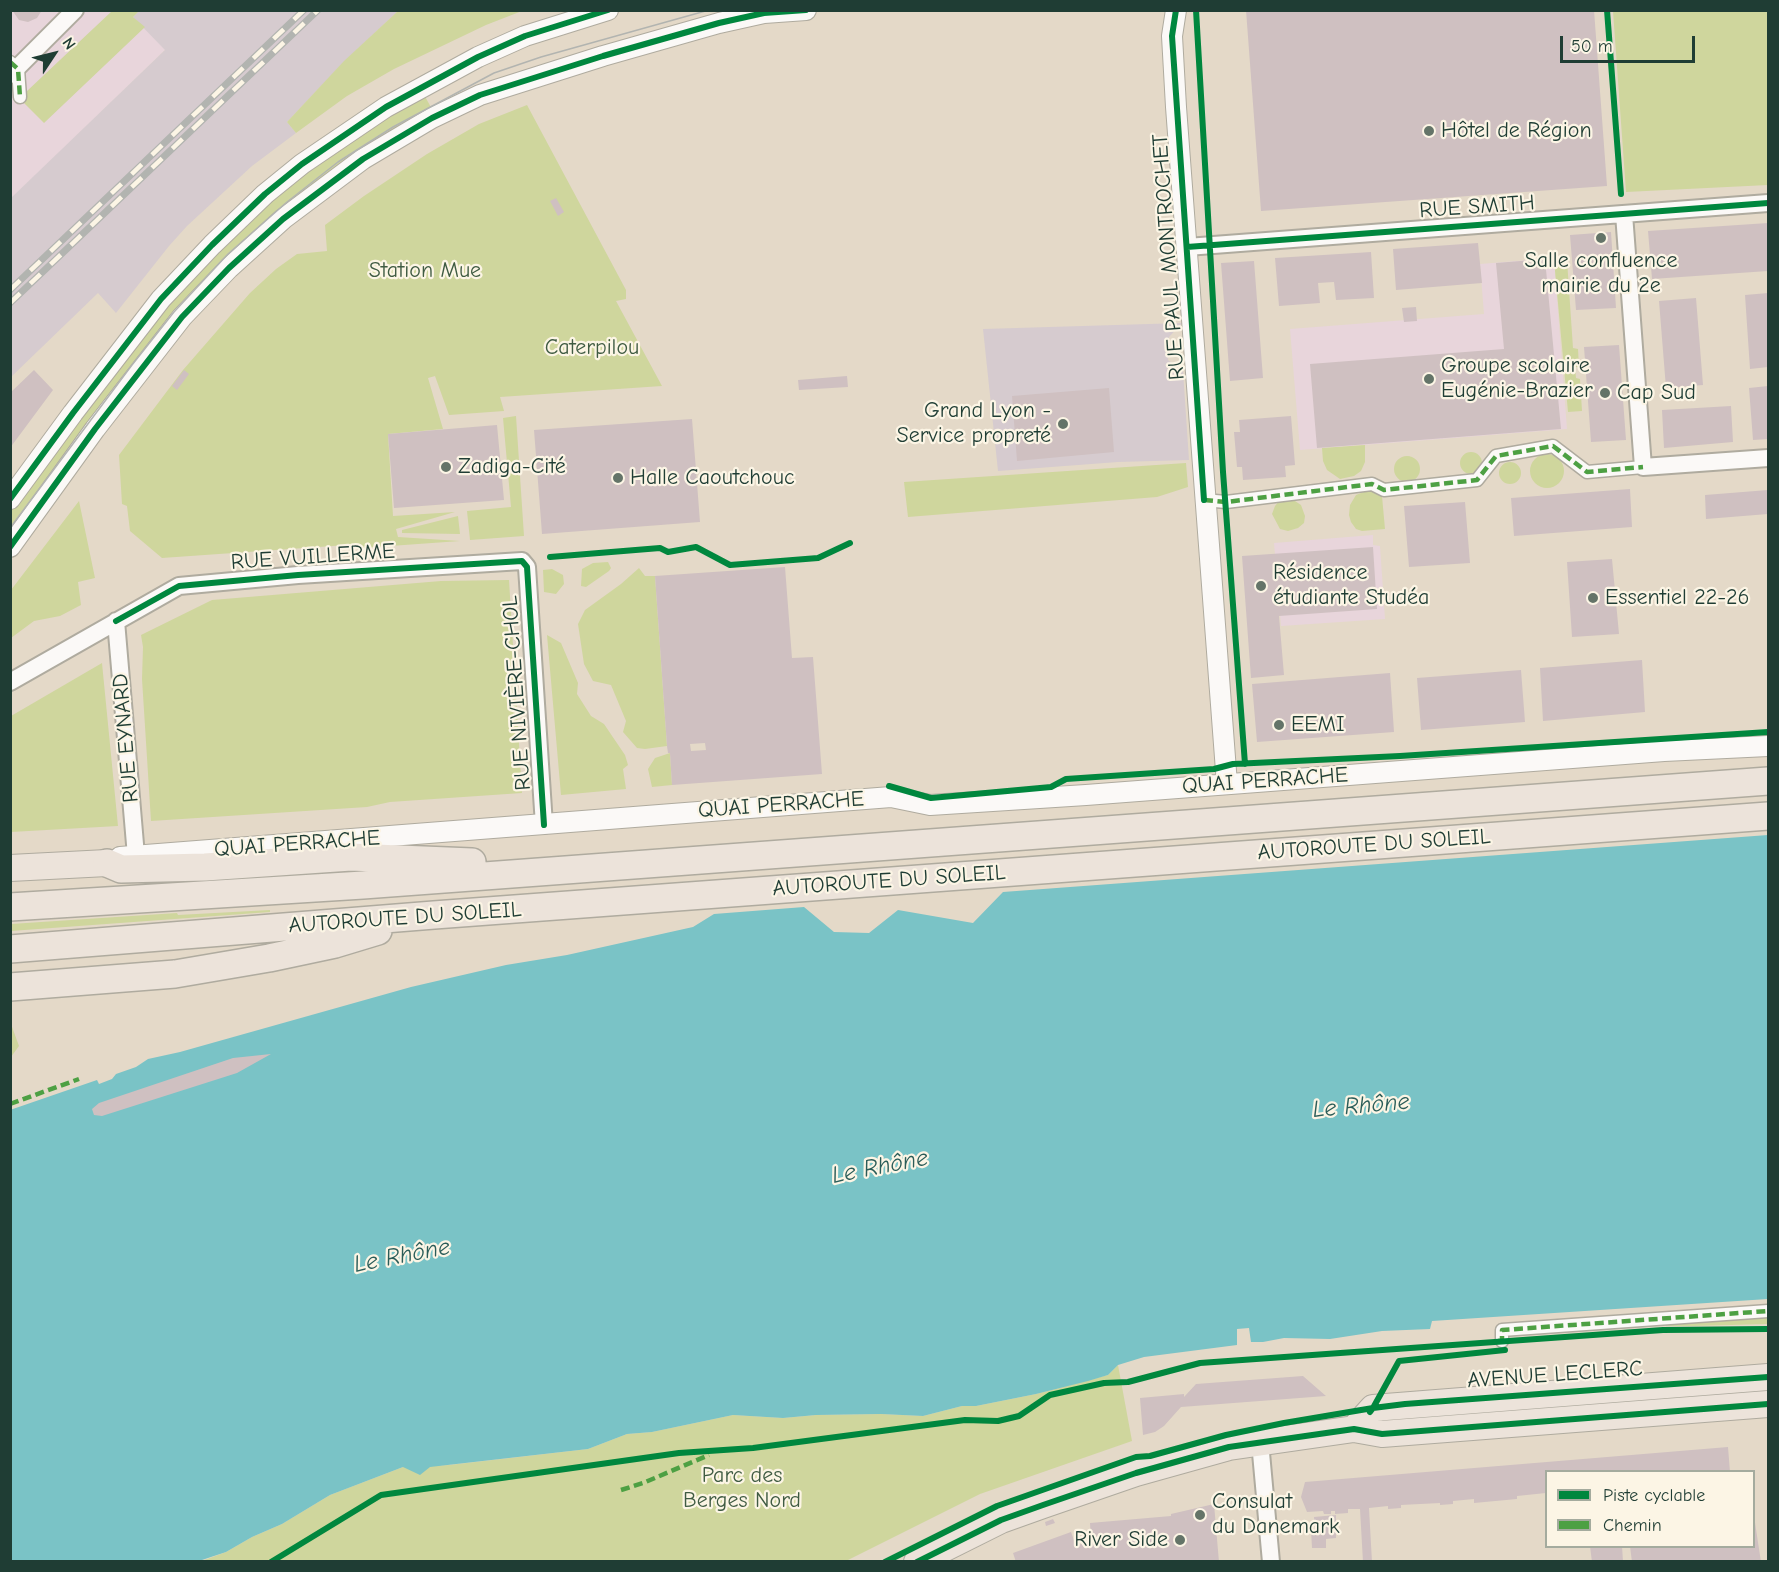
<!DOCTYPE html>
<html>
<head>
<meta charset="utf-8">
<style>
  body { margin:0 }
  #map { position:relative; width:1779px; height:1572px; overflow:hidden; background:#e4d9c8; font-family:"Comic Neue",sans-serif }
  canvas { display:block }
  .frame { position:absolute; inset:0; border:12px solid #1f3d34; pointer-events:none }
  .legend { position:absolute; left:1545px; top:1470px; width:210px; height:78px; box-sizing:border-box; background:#fcf5e5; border:2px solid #a4ab9e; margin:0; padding:8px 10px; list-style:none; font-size:18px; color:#1f3d34 }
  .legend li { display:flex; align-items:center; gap:12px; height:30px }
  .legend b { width:30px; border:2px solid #a4ab9e }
  .north { position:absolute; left:24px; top:24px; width:60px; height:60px; -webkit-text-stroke:4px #fcf5e5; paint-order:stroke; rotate:55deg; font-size:16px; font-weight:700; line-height:24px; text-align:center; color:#1f3d34 }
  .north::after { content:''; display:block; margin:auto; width:21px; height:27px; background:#1f3d34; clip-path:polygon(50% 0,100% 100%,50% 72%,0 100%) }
  .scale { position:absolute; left:1560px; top:36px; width:135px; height:27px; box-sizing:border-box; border:3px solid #1f3d34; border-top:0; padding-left:8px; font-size:18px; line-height:21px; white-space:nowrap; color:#1f3d34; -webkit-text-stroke:4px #fcf5e5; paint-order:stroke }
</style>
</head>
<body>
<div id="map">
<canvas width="1779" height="1572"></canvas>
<div class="frame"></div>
<ul class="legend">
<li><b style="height:8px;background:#00873e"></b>Piste cyclable</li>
<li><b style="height:8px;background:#4da043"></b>Chemin</li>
</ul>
<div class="north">N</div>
<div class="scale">50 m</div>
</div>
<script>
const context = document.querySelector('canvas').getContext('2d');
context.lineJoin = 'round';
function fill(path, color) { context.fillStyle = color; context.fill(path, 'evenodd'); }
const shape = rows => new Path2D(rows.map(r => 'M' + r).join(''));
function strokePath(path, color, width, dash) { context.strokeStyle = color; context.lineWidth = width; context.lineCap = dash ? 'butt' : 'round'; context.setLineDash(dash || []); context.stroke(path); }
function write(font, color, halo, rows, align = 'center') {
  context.font = font + ' "Comic Neue",sans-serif'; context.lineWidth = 4.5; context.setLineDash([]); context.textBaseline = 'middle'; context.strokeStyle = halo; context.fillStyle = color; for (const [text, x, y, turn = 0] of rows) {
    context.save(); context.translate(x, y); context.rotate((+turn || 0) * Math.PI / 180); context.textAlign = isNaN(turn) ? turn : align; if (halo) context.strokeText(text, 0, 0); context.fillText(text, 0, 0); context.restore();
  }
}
const built = shape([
  [11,11,139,11,133,17,166,49,11,199],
  [1554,258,1567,429,1300,450,1290,329,1484,314,1480,264],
  [1373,535,1373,545,1380,546,1385,619,1281,626,1274,543]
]);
const industrial = shape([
  [139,11,398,11,344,62,287,122,296,133,252,166,187,226,169,246,116,313,98,293,11,377,11,198,165,50,133,17],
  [1182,323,1169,337,1168,360,1183,371,1189,460,1118,462,998,471,983,329]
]);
const green = shape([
  [112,11,139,11,133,17,145,27,44,123,24,103,26,92],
  [398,11,522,11,486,25,394,69,347,96,296,133,287,122,344,61],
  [1613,11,1768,11,1768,185,1626,192],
  [422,91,433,111,261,232,11,534,11,510,133,343,207,262,271,201,334,152],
  [527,105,626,290,626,299,616,301,662,386,500,397,504,411,449,415,435,376,428,378,443,429,388,434,393,516,455,512,396,529,398,537,460,541,362,548,361,544,162,558,130,531,127,506,122,504,119,455,183,370,250,293,276,269,297,254,327,251,325,225,364,196,427,154,479,124],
  [1554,260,1567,260,1573,348,1578,349,1579,367,1575,367,1576,378,1580,379,1582,411,1568,412],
  [516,416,524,536,470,540,467,511,511,507,503,418],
  [1365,445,1365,462,1361,471,1354,476,1340,479,1327,470,1323,461,1322,448],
  '1460 463a11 11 0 1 1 22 0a11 11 0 1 1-22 0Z',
  '1530 471a17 17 0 1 1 34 0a17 17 0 1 1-34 0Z',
  '1394 469a13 13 0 1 1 26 0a13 13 0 1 1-26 0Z',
  '1499 473a11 11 0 1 1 22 0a11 11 0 1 1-22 0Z',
  [1186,463,1188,487,1157,497,908,517,904,482],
  [1366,491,1376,491,1382,496,1385,529,1362,531,1356,529,1351,522,1349,515,1350,505,1356,495],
  [1289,497,1301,505,1305,516,1304,523,1298,528,1288,531,1280,529,1272,514,1275,506,1280,500],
  [79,501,95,578,78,582,81,605,60,616,34,621,11,638,11,590],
  [458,516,460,534,402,533,402,530],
  [608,562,611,568,609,571,586,587,581,586,582,569,593,563],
  [639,568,645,576,655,576,667,746,645,749,637,748,623,732,626,721,611,685,593,681,584,664,578,624,585,610,621,584],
  [552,569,563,575,564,584,556,594,544,592,543,570],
  [509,580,522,793,390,802,367,807,151,821,142,679,143,647,141,635,212,600,441,581],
  [547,635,561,643,578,683,577,694,591,716,604,724,625,755,628,765,623,769,626,789,561,795],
  [102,663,118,826,11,832,11,716],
  [670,753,672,785,652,787,648,769,655,758],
  [270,910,270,912,11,931,11,924,177,913,178,915],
  [11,1024,19,1046,11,1057,10,1057],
  [1768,1317,1768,1324,1694,1326,1666,1326,1664,1324],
  [1118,1365,1132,1441,980,1494,846,1561,199,1562,226,1552,252,1537,282,1524,330,1495,403,1467,449,1465,588,1449,627,1434,652,1432,733,1415,783,1418,816,1415,881,1414,923,1416,962,1406,976,1406,1036,1394,1108,1375]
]);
const water = shape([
  [1768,835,1768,1299,1432,1321,1430,1329,1382,1331,1330,1339,1284,1338,1263,1342,1251,1342,1249,1328,1237,1329,1237,1345,1144,1357,1118,1365,1108,1375,1088,1381,1036,1394,976,1406,962,1406,923,1416,881,1414,816,1415,783,1418,733,1415,652,1432,627,1434,588,1449,430,1467,420,1475,403,1467,330,1495,282,1524,252,1537,226,1552,199,1561,11,1561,10,1110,97,1080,99,1084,112,1079,116,1074,136,1067,148,1059,180,1052,411,987,506,965,567,955,693,927,714,914,804,907,834,932,869,933,898,910,973,923,1003,892]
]);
const building = shape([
  [12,10,42,10,37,18,28,22,19,20],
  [1246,10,1594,10,1607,186,1261,211],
  [556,198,564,212,558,216,550,201],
  [1768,223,1768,271,1652,279,1648,231],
  [1611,232,1616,308,1576,310,1570,235],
  [1478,243,1482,283,1396,290,1393,249],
  [1371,252,1374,298,1336,300,1334,282,1318,283,1320,303,1279,306,1275,258],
  [1545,259,1561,429,1317,448,1310,364,1504,349,1496,263],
  [1254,261,1263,378,1230,381,1221,263],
  [1768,293,1768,367,1750,369,1745,295],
  [1696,298,1703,385,1666,388,1659,301],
  [1416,307,1417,321,1404,322,1402,308],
  [1619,345,1626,440,1591,442,1584,347],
  [34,370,53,390,10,448,10,393],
  [184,370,189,374,177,390,172,386],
  [847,376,848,387,799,390,798,380],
  [1768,386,1768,439,1753,440,1749,388],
  [1109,388,1114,452,1017,461,1012,396],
  [1731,406,1733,442,1664,448,1662,410],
  [1291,416,1295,465,1285,466,1286,477,1243,480,1242,467,1237,467,1234,432,1240,432,1239,420],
  [692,419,700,522,542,534,534,430],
  [497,425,504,500,394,508,388,434],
  [1630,489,1632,527,1514,536,1511,498],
  [1768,490,1768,514,1706,519,1705,495],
  [1465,502,1470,563,1409,567,1404,506],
  [1373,547,1377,609,1279,616,1284,675,1251,678,1242,556],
  [1612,559,1619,634,1572,637,1567,562],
  [785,567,792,658,813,657,822,774,672,785,670,753,668,753,667,746,655,576],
  [705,743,706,750,691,751,690,744],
  [1642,660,1645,712,1543,721,1540,668],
  [1521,670,1525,722,1421,730,1417,678],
  [1390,673,1394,732,1257,742,1252,684],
  [271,1054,237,1073,102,1116,94,1115,92,1109,99,1103,233,1058],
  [1303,1376,1326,1396,1181,1407,1164,1426,1155,1432,1143,1435,1140,1398,1184,1394,1184,1397,1196,1384],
  [1728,1447,1730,1472,1546,1472,1546,1493,1517,1496,1517,1499,1474,1503,1474,1499,1453,1501,1453,1504,1440,1505,1440,1503,1401,1505,1401,1508,1388,1509,1388,1506,1369,1508,1372,1562,1363,1562,1360,1509,1348,1509,1348,1513,1335,1514,1335,1511,1331,1511,1331,1514,1324,1514,1323,1511,1307,1512,1301,1497,1305,1482],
  [1214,1504,1219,1562,1016,1562,1013,1553,1071,1532,1076,1546,1091,1540,1090,1523,1171,1516,1171,1514],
  [1336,1515,1336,1538,1326,1539,1326,1548,1312,1548,1311,1530,1315,1530,1314,1517],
  [1754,1516,1761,1562,1632,1562,1630,1546,1754,1546],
  [1053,1519,1055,1523,1046,1526,1045,1522],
  [1590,1546,1622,1546,1623,1562,1592,1562]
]);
const pedestrian = shape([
  [10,62,18,69,20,97],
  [1204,500,1226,502,1372,484,1384,490,1477,480,1496,456,1553,446,1587,472,1643,467],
  [1502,1341,1502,1330,1768,1311]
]);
const minor = shape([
  [10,75,75,10],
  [1624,214,1643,467,1768,458],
  [1187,247,1768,203],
  [116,621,136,856],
  [10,682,179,586,298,575,522,561,527,567,544,825],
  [1260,1442,1271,1562]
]);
const tertiary = shape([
  [1176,10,1172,36,1176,107,1227,784],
  [10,499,73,413,161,299,212,245,265,194,302,164,386,107,478,57,525,36,608,10],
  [10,547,95,429,182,317,229,268,283,219,363,159,432,118,480,95,603,56,719,23,764,13,806,10],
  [120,857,891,797,930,805,1086,795,1664,751,1768,746]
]);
const primary = shape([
  [10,868,107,863],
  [1354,1429,1373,1408,1768,1377],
  [917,1562,1001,1520,1043,1505,1136,1473,1229,1447,1354,1429,1382,1434,1768,1404]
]);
const trunk = shape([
  [107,863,121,869,205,867,351,857,472,862],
  [10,907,363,885,1768,781],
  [10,949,434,915,1768,816],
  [10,987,175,974,269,958,335,944,378,931]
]);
const tram = shape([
  [10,528,132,365,174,312,228,254,287,202,338,162,393,127,494,73,541,57,709,10]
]);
const rail = shape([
  [10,290,304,10],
  [10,303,318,10]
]);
const quiet = shape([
  [10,62,18,69,20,97],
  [1204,500,1226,502,1372,484,1384,490,1477,480,1496,456,1553,446,1587,472,1643,467],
  [10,1104,79,1079],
  [1498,1341,1502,1341,1502,1330,1768,1311],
  [621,1490,643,1483,709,1455]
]);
const cycleway = shape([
  [1176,10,1172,36,1204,500],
  [1196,10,1223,472,1245,764],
  [1607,10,1621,194],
  [1187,247,1768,203],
  [10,499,73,413,161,299,212,245,265,194,302,164,386,107,478,57,525,36,608,10],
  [10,547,95,429,182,317,229,268,283,219,363,159,432,118,480,95,603,56,719,23,764,13,806,10],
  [550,557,660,548,668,552,696,547,730,565,818,558,850,543],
  [116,621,179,586,298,575,522,561,527,567,544,825],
  [889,786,931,798,1051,787,1066,779,1214,769,1233,764,1400,756,1768,732],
  [1370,1412,1373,1408,1405,1404,1768,1377],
  [271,1562,381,1495,679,1453,753,1448,965,1420,998,1421,1019,1416,1050,1395,1104,1383,1128,1382,1200,1363,1663,1330,1768,1329],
  [885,1562,997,1506,1136,1457,1150,1456,1226,1435,1284,1423,1373,1408,1399,1361,1505,1350],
  [917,1562,1001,1520,1043,1505,1136,1473,1229,1447,1354,1429,1382,1434,1768,1404]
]);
const markers = [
  [1429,131,6,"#647468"],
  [1601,238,6,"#647468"],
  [1429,379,6,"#647468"],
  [1605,393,6,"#647468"],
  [1063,424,6,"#647468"],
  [446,467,6,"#647468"],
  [618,478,6,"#647468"],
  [1261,586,6,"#647468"],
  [1593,598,6,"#647468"],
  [1279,725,6,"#647468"],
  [1200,1515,6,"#647468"],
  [1180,1540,6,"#647468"]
];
const poiNames = [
  ["Hôtel de Région",1441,131],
  ["Salle confluence",1601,261,"center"],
  ["mairie du 2e",1601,286,"center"],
  ["Groupe scolaire",1441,366],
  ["Eugénie-Brazier",1441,391],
  ["Cap Sud",1617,393],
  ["Grand Lyon -",1051,411,"right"],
  ["Service propreté",1051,436,"right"],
  ["Zadiga-Cité",458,467],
  ["Halle Caoutchouc",630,478],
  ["Résidence",1273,573],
  ["étudiante Studéa",1273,598],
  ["Essentiel 22-26",1605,598],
  ["EEMI",1291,725],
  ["Consulat",1212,1502],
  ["du Danemark",1212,1527],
  ["River Side",1168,1540,"right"]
];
const streetNames = [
  ["RUE SMITH",1477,207,-4],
  ["RUE PAUL MONTROCHET",1169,257,-94],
  ["RUE VUILLERME",313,557,-4],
  ["RUE NIVIÈRE-CHOL",517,693,-94],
  ["RUE EYNARD",126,738,-95],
  ["QUAI PERRACHE",1265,781,-4],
  ["QUAI PERRACHE",781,805,-4],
  ["QUAI PERRACHE",297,844,-4],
  ["AUTOROUTE DU SOLEIL",1374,845,-4],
  ["AUTOROUTE DU SOLEIL",889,881,-4],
  ["AUTOROUTE DU SOLEIL",405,918,-4],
  ["AVENUE LECLERC",1555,1375,-4]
];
const parkNames = [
  ["Station Mue",425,271],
  ["Caterpilou",592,348],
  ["Parc des",742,1476],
  ["Berges Nord",742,1501]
];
const waterNames = [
  ["Le Rhône",1361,1106,-5],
  ["Le Rhône",880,1167,-11],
  ["Le Rhône",402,1256,-11]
];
fill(built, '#e8d5db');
fill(industrial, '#d6cbcf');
fill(green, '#cfd69d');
fill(water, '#7ac3c6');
fill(building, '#cfc0c1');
strokePath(pedestrian, '#afab9f', 15);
strokePath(minor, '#afab9f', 20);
strokePath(tertiary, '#afab9f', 22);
strokePath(primary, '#afab9f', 28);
strokePath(trunk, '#afab9f', 30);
strokePath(pedestrian, '#fbf9f7', 12);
strokePath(minor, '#fbf9f7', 16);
strokePath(tertiary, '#fbf9f7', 20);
strokePath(primary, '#ece3da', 26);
strokePath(trunk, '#ece3da', 27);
strokePath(tram, '#b2b4b0', 1.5);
strokePath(rail, '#b2b4b0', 7);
strokePath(rail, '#fcf5e5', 4.5, [14]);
strokePath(quiet, '#4da043', 4.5, [9, 4.5]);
strokePath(cycleway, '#00873e', 6);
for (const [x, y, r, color] of markers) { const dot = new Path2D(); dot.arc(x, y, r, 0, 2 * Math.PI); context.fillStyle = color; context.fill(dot); strokePath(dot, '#fcf5e5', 2); }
write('22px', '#1f3d34', '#fcf5e5', poiNames, 'left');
write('22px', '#1f3d34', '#fcf5e5', streetNames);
write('22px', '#3f5b42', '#fcf5e5', parkNames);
write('italic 24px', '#2a5c58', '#fcf5e5', waterNames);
</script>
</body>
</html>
